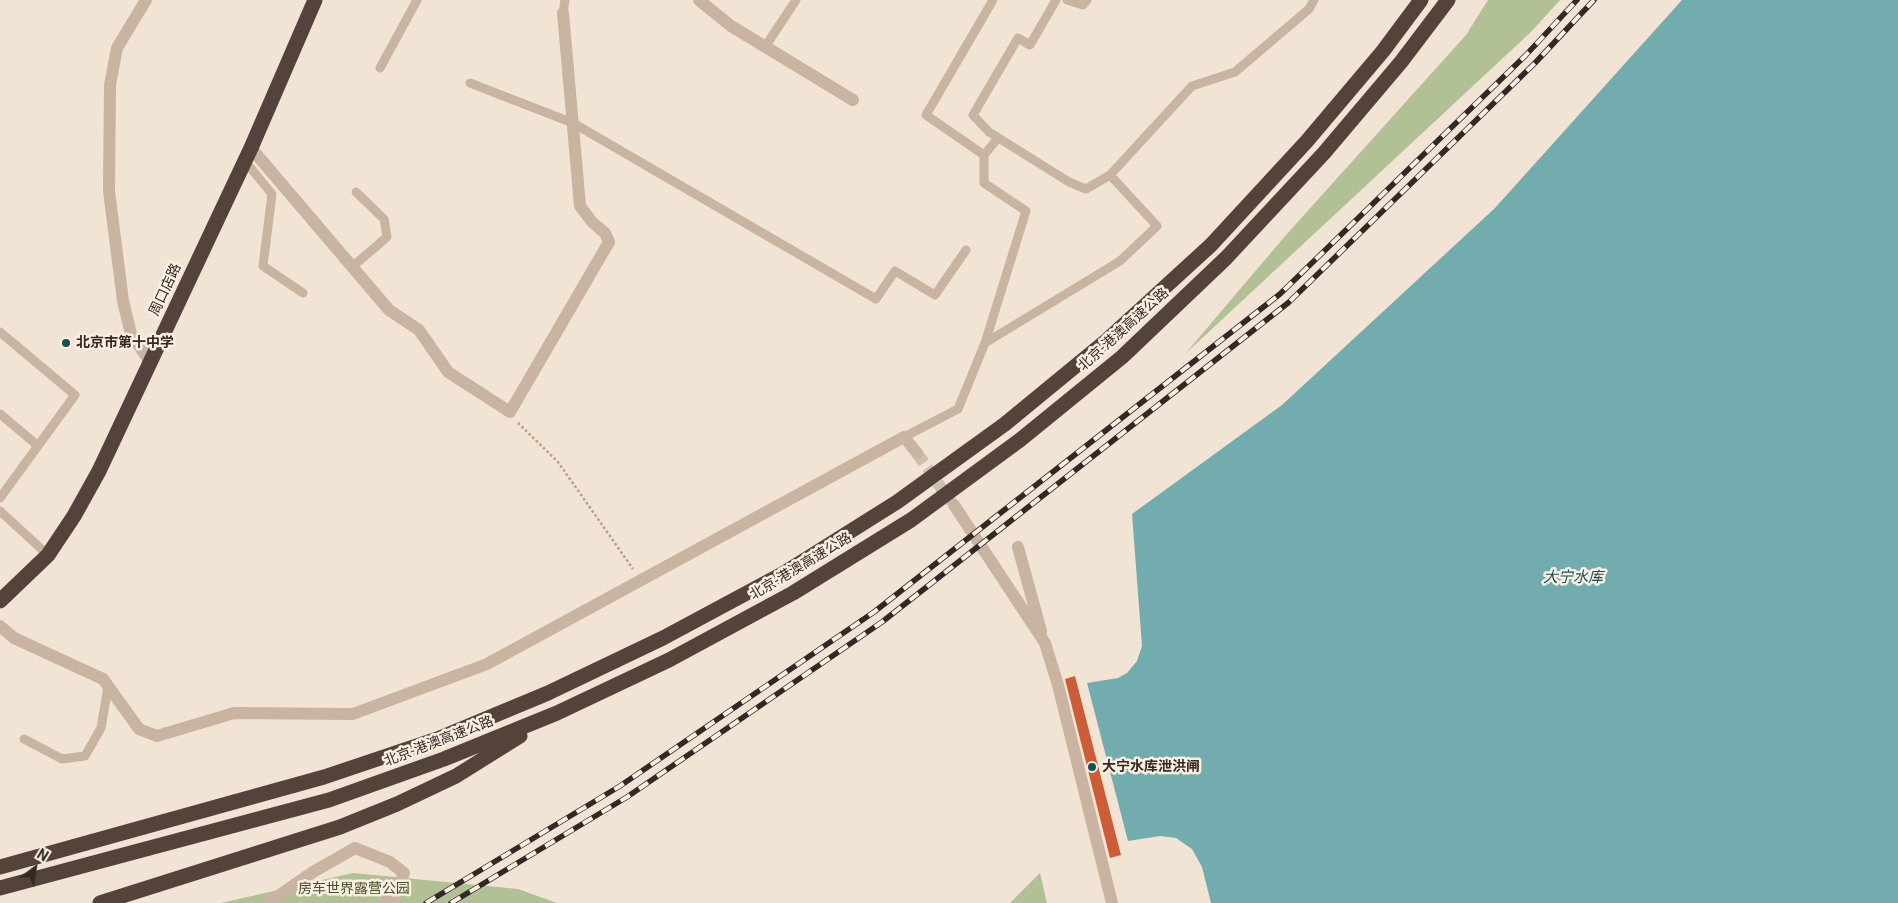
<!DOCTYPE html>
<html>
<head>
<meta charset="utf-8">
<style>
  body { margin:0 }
  #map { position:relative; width:1898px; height:903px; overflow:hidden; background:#f1e4d5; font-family:Roboto,sans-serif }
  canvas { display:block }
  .north { position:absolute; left:10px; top:843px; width:50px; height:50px; -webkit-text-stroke:4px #f9eee1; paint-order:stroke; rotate:31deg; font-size:14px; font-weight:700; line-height:20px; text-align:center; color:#332924 }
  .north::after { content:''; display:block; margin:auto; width:18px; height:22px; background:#332924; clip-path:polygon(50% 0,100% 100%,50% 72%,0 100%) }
</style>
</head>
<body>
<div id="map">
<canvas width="1898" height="903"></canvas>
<div class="north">N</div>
</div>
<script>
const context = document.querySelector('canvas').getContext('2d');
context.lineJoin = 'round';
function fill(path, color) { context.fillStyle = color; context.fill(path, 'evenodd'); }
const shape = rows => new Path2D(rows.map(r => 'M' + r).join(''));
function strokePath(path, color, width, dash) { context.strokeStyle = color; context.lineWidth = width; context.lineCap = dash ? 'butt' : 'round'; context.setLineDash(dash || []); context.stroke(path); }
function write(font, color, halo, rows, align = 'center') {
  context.font = font + ' Roboto,"Noto Sans SC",sans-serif'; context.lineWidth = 5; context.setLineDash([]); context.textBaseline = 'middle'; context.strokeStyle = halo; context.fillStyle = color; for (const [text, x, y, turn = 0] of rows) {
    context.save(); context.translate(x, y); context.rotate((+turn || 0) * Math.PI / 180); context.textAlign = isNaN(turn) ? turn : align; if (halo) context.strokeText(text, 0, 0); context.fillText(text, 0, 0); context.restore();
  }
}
const green = shape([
  [1488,0,1560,0,1532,31,1185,354,1286,235,1466,35],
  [353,873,518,889,557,903,221,903],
  [1040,873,1047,903,1010,903]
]);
const water = shape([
  [1682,0,1898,0,1898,903,1211,903,1202,867,1192,849,1176,838,1160,836,1128,841,1087,683,1118,678,1127,673,1137,661,1142,646,1132,514,1282,405,1495,208]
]);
const building = shape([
  [1075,676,1121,855,1110,858,1065,679]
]);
const streetTunnel = shape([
  [917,453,951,502]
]);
const path = shape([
  [518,423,558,462,633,569]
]);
const lane = shape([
  [1056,0,1030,45,1018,38,973,115,989,132,1069,182,1086,189,1110,175,1192,86,1235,72,1309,9,1314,0],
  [1067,0,1083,5,1087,0],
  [563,13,565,0],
  [765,47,796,0],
  [380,68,417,0],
  [470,83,573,123,876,299,895,271,935,295,966,250],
  [984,155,926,115,993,0],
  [245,161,272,194,263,266,303,293],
  [352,267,387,237,384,219,356,192],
  [0,332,75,395,0,498],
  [985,343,1120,261,1157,226,1110,175],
  [0,414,37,445],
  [904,437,958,409,985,343,1026,211,984,183,984,155,998,138],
  [0,511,48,555],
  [24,739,62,759,85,756,101,728,108,687]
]);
const street = shape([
  [146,0,117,48,110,85,109,191,123,301,131,334,150,362],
  [699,0,731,26,853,100],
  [251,148,389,310,419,330,448,372,510,412,609,242,605,233,592,222,580,206,563,13],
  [954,505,1045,643,1058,685,1112,903],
  [1018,547,1041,631],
  [0,626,14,638,103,679,139,729,157,736,234,713,353,714,487,664,904,437,917,453],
  [268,903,313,872,355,848,390,862,404,873,395,898,383,903]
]);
const highway = shape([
  [0,601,48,555,74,516,99,471,251,148,315,0],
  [0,867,324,777,440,738,548,693,663,638,784,573,897,502,1005,424,1106,341,1211,245,1307,141,1383,51,1421,0],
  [0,888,329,800,444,759,557,713,669,660,793,593,911,520,1020,440,1122,357,1226,258,1324,153,1401,62,1448,0],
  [100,903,340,827,397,804,456,776,520,736]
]);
const rail = shape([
  [426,903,620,786,874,612,1280,294,1526,55,1577,0],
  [451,903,627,797,882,622,1288,303,1535,63,1594,0]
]);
const markers = [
  [66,343,5,"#185155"],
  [1092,767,5,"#185155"]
];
const streetNames = [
  ["周口店路",166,290,-65],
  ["北京-港澳高速公路",1124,330,-42],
  ["北京-港澳高速公路",801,567,-31],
  ["北京-港澳高速公路",439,742,-21]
];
const poiNames = [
  ["北京市第十中学",76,343],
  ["大宁水库泄洪闸",1102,767]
];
const parkNames = [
  ["房车世界露营公园",354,889]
];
const waterNames = [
  ["大宁水库",1573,578]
];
fill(green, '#b1c095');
fill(water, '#73acaf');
fill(building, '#cb5d39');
strokePath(streetTunnel, '#cbbfb2', 12, [12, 6]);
strokePath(path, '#b59d8b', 2.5, [2.5, 2.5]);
strokePath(lane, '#c9b3a1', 9);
strokePath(street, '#c9b3a1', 12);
strokePath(highway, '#54433a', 15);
strokePath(rail, '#332924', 5.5);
strokePath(rail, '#f9eee1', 4, [11]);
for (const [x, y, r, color] of markers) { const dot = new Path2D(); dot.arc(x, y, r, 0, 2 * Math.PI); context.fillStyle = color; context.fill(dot); strokePath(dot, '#f9eee1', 2); }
write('14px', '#332924', '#f9eee1', streetNames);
write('bold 14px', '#332924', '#f9eee1', poiNames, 'left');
write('14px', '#425227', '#f9eee1', parkNames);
write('italic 15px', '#185155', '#f9eee1', waterNames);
</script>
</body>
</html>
